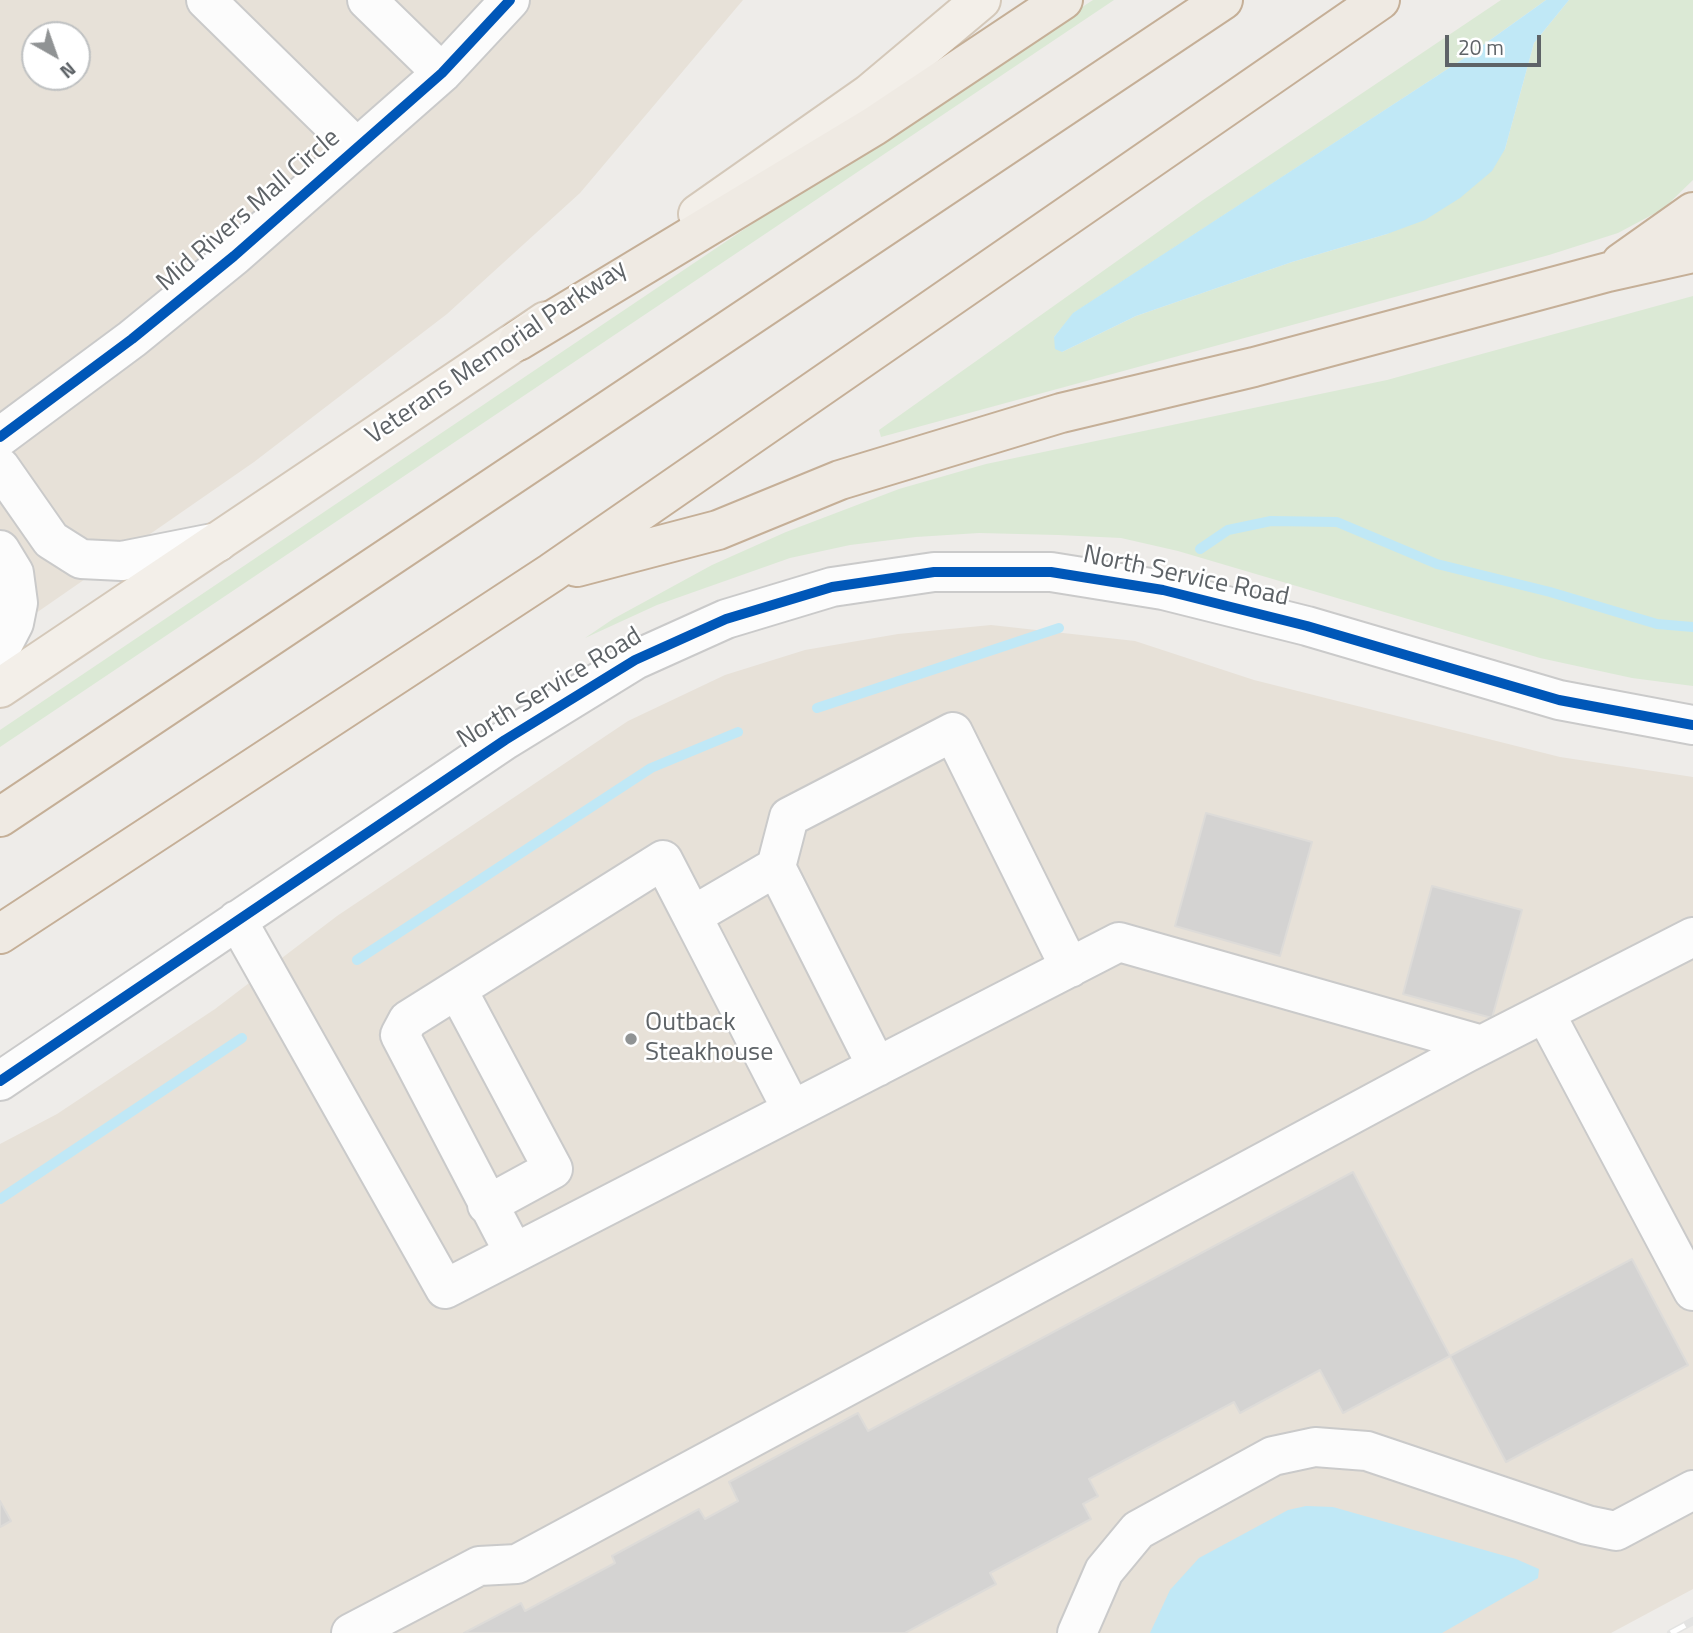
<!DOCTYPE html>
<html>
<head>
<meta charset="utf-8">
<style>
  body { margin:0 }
  #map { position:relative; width:1693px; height:1633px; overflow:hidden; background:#eeece9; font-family:"Titillium Web",sans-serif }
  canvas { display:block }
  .north { position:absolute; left:21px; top:21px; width:70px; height:70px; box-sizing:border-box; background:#fff; border:2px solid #bfc1c2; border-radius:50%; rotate:140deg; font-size:19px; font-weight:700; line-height:28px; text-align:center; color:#5e6367 }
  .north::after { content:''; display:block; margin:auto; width:24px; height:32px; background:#909394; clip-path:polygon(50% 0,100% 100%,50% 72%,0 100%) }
  .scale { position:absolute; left:1445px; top:35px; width:96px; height:32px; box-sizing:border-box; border:4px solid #5e6367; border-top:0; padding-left:9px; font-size:21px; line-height:24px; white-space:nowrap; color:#5e6367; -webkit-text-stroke:5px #fff; paint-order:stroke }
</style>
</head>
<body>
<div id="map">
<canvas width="1693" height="1633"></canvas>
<div class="north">N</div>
<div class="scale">20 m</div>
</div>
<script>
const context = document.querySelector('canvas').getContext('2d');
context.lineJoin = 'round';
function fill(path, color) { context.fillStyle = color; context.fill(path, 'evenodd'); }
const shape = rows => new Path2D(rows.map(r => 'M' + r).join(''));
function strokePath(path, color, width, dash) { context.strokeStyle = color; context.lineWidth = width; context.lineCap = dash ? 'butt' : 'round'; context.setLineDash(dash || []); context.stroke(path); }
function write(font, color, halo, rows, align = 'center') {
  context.font = font + ' "Titillium Web",sans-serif'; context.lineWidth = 5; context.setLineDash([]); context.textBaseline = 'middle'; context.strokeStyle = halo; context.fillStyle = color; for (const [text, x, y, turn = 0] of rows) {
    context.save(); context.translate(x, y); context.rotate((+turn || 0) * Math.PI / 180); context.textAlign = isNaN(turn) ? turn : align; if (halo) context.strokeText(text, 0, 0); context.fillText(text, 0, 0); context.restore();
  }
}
const commercial = shape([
  [0,0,743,0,580,193,447,314,254,462,0,638],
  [35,35,77,35,77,77,35,77],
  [991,625,1135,641,1254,680,1560,757,1693,777,1693,1589,1611,1633,0,1633,0,1144,57,1114,215,1009,337,916,628,721,725,675,805,650,898,634]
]);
const green = shape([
  [1093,0,1114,0,0,747,0,730,865,148],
  [1501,0,1546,0,1469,55,1074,313,1054,337,1062,352,1136,316,1292,262,1387,234,1505,149,1534,43,1569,0,1693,0,1693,180,1663,209,1618,233,1549,255,881,437,879,430,1203,200],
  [1693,296,1693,686,1632,678,1540,658,1178,551,1121,538,1058,535,979,533,916,537,850,545,790,558,657,605,585,638,613,619,712,565,786,532,899,489,986,464,1387,380]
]);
const water = shape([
  [1546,0,1569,0,1534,43,1505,149,1492,171,1460,198,1425,220,1387,234,1292,262,1136,316,1062,352,1055,349,1054,337,1073,313,1469,55],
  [1306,1506,1333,1507,1516,1559,1539,1569,1538,1578,1442,1633,1150,1633,1170,1590,1199,1558,1288,1510]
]);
const stream = shape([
  [1200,549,1228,530,1271,521,1337,522,1437,564,1550,592,1657,624,1693,627],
  [817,708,1059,628],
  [357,960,651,768,738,732],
  [0,1199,242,1038]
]);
const building = shape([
  [1206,813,1312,842,1280,956,1175,926,1206,813],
  [1432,886,1522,910,1492,1018,1403,994,1432,886],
  [1353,1172,1450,1356,1343,1413,1320,1370,1240,1413,1234,1402,1089,1479,1098,1496,1083,1504,1091,1519,990,1573,996,1584,905,1633,464,1633,521,1603,525,1611,615,1563,612,1556,699,1509,705,1519,738,1501,729,1482,858,1413,868,1431,1353,1172],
  [1632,1259,1688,1365,1506,1462,1450,1356,1632,1259],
  [0,1501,11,1521,0,1527,0,1501]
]);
const minor = shape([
  [206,0,357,148],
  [367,0,442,73],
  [0,437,132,339,234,256,442,73,510,0],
  [0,467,51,540,81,559,122,561,218,542],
  [0,550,14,573,18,603,14,623,0,650],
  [776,867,789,817,953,732,1070,968],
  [692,916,792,1110],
  [237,920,445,1289,1119,942,1482,1045],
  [458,991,553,1169,487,1205],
  [1545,1013,1693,1291],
  [0,1081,505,740,635,660,726,619,832,587,934,572,1051,572,1163,590,1307,626,1559,700,1693,725],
  [514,1253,400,1035,408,1020,663,860,692,916,776,867,877,1067],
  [351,1633,479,1566,517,1564,1466,1053,1693,937],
  [1077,1633,1104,1571,1138,1530,1273,1456,1315,1447,1367,1451,1587,1525,1616,1531,1693,1490]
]);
const major = shape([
  [698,214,869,94,981,0],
  [0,688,546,321]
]);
const highway = shape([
  [1621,263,1693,212],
  [518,341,874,126,1063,0],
  [577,567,718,530,840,480,1061,413,1254,367,1608,272,1693,253],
  [0,817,1223,0],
  [0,934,551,573,1380,0]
]);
const rail = shape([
  [1671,1633,1693,1621]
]);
const cycleway = shape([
  [0,437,132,339,234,256,442,73,510,0],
  [0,1081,505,740,635,660,726,619,832,587,934,572,1051,572,1163,590,1307,626,1559,700,1693,725]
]);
const markers = [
  [631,1039,7,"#909394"]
];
const streetNames = [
  ["Mid Rivers Mall Circle",249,211,-41],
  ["Veterans Memorial Parkway",497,353,-34],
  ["North Service Road",1186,577,12],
  ["North Service Road",550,689,-31]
];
const poiNames = [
  ["Outback",645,1024],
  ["Steakhouse",645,1054]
];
fill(commercial, '#e7e1d8');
fill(green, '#dbe9d5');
fill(water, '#c0e8f6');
strokePath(stream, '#c0e8f6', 10);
fill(building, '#d4d3d2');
strokePath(building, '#dddbd8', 2);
strokePath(minor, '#cacaca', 42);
strokePath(major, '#d4c8b9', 42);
strokePath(highway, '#c5af97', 42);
strokePath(minor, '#fcfcfc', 38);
strokePath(major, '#f3efe9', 38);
strokePath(highway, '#efeae3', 38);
strokePath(rail, '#e3e3e2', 8);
strokePath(rail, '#fff', 5, [16]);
strokePath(cycleway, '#0057b8', 10);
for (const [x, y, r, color] of markers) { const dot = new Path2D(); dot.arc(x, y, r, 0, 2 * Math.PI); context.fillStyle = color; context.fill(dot); strokePath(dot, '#fff', 2.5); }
write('26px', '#5e6367', '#fff', streetNames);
write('26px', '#5e6367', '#fff', poiNames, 'left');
</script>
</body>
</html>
